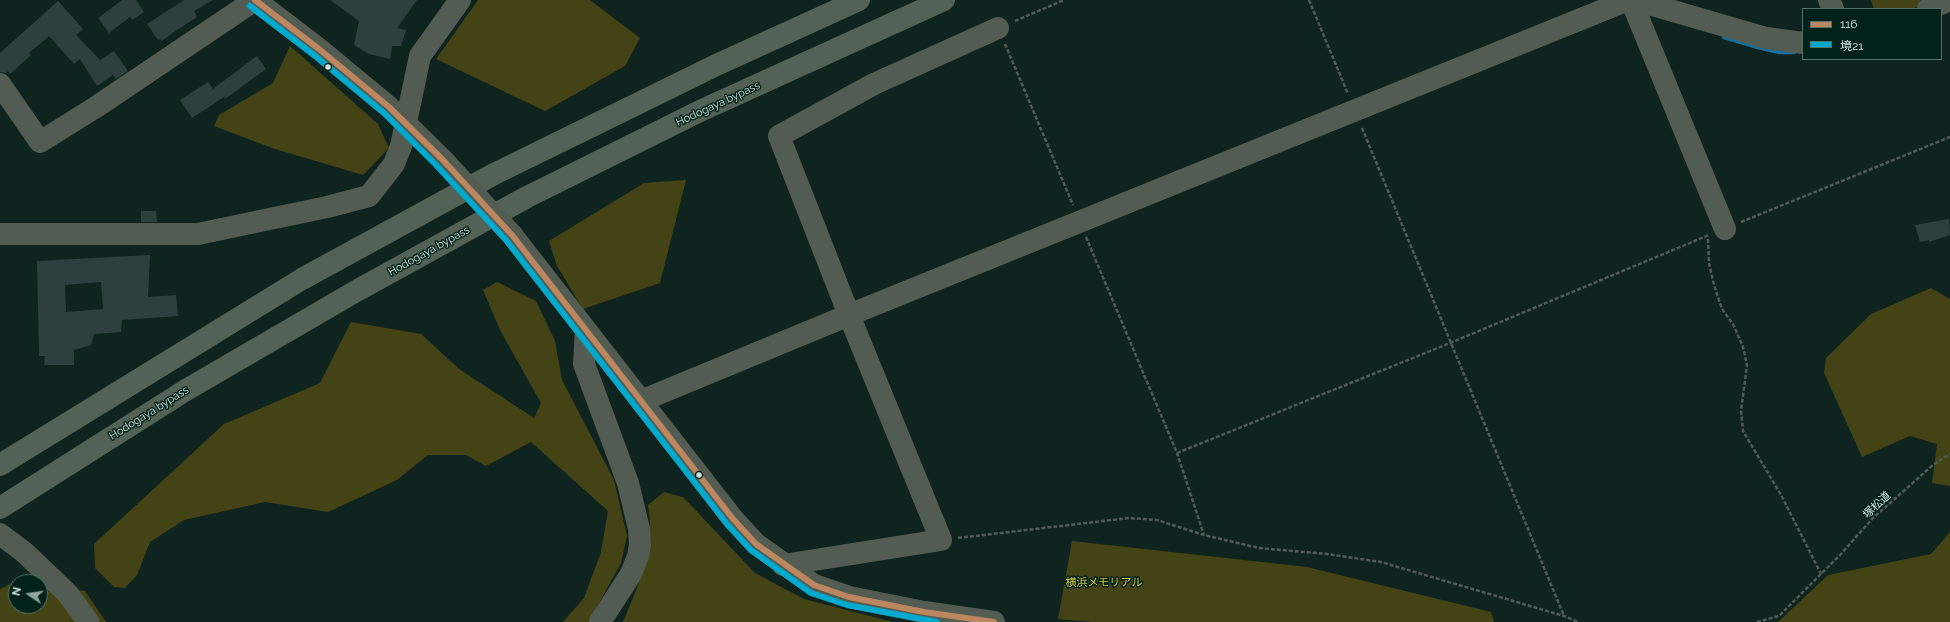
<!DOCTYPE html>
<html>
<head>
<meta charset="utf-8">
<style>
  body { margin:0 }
  #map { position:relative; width:1950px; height:622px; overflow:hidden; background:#10241f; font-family:Raleway,"Noto Sans JP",sans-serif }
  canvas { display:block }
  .legend { position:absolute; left:1802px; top:8px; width:140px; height:52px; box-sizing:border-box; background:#002219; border:1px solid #557169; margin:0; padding:5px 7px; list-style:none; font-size:12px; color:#d4e7e0 }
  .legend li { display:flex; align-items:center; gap:8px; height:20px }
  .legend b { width:20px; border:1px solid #557169 }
  .north { position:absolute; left:8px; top:574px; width:40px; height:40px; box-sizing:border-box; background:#002219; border:1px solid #557169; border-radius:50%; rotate:283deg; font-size:11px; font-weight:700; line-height:16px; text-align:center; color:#d4e7e0 }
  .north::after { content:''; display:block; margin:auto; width:14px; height:18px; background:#8fa39c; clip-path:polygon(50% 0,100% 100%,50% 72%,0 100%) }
</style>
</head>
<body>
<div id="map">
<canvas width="1950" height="622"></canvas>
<ul class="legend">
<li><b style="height:5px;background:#bb8660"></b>116</li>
<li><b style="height:5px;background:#00a9ce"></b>境21</li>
</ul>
<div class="north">N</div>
</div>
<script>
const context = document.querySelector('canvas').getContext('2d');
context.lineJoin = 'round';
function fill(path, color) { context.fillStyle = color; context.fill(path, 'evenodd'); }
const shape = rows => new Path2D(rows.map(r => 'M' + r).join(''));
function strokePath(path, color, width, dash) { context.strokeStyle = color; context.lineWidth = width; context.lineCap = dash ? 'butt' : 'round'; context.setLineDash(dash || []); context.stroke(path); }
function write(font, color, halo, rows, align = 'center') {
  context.font = font + ' Raleway,"Noto Sans JP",sans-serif'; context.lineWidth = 3; context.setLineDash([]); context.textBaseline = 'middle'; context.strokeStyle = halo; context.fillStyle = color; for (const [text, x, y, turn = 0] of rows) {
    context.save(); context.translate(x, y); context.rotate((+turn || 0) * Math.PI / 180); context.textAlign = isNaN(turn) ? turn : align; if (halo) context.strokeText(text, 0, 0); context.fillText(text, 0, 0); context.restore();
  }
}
const green = shape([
  [478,0,590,0,640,38,625,66,545,111,436,59],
  [1871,0,1923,0,1924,5,1910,9,1874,9],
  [290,46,378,124,389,148,363,175,275,149,214,126,219,115,273,83],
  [686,180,660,283,583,309,557,266,549,241,644,183],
  [497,282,536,301,555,341,562,380,614,480,627,536,621,563,594,612,591,622,563,622,584,598,601,552,608,511,531,442,486,466,466,455,428,455,397,480,328,512,265,502,184,520,150,542,137,575,125,588,114,587,95,568,94,544,224,424,320,383,351,322,421,334,459,369,534,418,541,403,500,330,483,290],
  [1931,288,1950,299,1950,486,1932,483,1937,444,1910,436,1862,457,1824,373,1826,358,1871,314],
  [664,492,683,497,755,573,804,599,893,622,623,622,639,583,650,523,648,505],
  [1950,532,1950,622,1778,622,1828,575,1931,554],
  [1072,541,1307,567,1491,612,1494,622,1092,622,1058,619],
  [18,580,28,582,16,582,16,606,40,606,40,584,85,591,106,622,0,622,0,589]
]);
const stream = shape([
  [1724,37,1758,47,1779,52,1794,52]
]);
const building = shape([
  [122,0,136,0,144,12,132,20,130,17,109,33,98,18],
  [184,0,213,0,194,11,197,17,174,32,162,41,160,39,158,40,147,24],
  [330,0,417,0,397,28,406,30,401,46,392,46,390,59,369,54,354,45,359,21],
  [58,1,83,29,76,35,100,60,114,51,128,71,116,79,113,75,97,86,80,59,74,64,49,36,29,53,31,55,10,74,8,71,6,73,0,72,0,53],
  [257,56,266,69,225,99,224,97,192,118,180,100,208,82,213,89],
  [141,211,156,211,157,222,141,222],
  [1949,219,1950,235,1929,242,1929,240,1920,242,1915,225],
  [150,255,148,297,176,295,178,316,122,320,121,332,94,334,91,345,74,350,74,365,44,365,45,356,39,356,37,261],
  [101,282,103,309,66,312,65,285]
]);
const path = shape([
  [1309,0,1348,94],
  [1015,21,1064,0],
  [1005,44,1073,205],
  [1362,128,1564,616],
  [1741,222,1950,137],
  [1086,237,1177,453,1204,535],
  [1708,239,1709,263,1714,285,1722,309,1733,324,1743,347,1747,365,1741,411,1743,431,1781,495,1821,574],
  [1177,453,1450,343,1709,235],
  [958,538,1129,518,1157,520,1204,535,1259,548,1327,554,1381,562,1564,616,1578,622],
  [1757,622,1779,616,1840,555,1873,518,1933,465,1950,454]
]);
const minor = shape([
  [255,0,319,49,389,107,442,159],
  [1631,0,1725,229],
  [1635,0,1766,38,1803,43],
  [1829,0,1833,9],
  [1928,9,1950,0],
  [0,84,40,142,96,107,255,0],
  [0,234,198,234,327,207,369,196,394,164,401,146,420,56,460,0],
  [512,235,733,519,756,544,814,585,849,597,924,612,994,622],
  [586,330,584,364,628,483,639,529,640,545,638,556,631,574,600,622],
  [641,401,849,315,1628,0],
  [0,534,24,552,68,594,88,622],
  [783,565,941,540,849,315,779,136,874,84,998,28]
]);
const highway = shape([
  [0,465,302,279,496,173,712,67,859,0],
  [0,508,186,390,358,290,527,197,700,111,944,0]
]);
const minorBridge = shape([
  [442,159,512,235]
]);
const bus1 = shape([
  [255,0,319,49,389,107,442,159,512,235,733,519,756,544,814,585,849,597,924,612,994,622]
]);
const bus2 = shape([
  [250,6,314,55,384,113,436,165,506,240,727,524,751,550,811,593,847,605,937,622]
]);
const markers = [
  [328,67,3.5,"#d4e7e0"],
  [699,475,3.5,"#d4e7e0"]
];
const streetNames = [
  ["Hodogaya bypass",718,104,-25],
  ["Hodogaya bypass",429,251,-29],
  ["Hodogaya bypass",149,413,-32],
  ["塚松道",1877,505,-43]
];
const parkNames = [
  ["横浜メモリアル",1104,583]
];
fill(green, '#444315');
strokePath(stream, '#1271a0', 4.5);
fill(building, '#2e403e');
strokePath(path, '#505b55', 2.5, [4, 2]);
strokePath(minor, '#525c52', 22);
strokePath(highway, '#526256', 22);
strokePath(minorBridge, '#525c52', 22);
strokePath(bus1, '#bb8660', 6);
strokePath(bus2, '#00a9ce', 6);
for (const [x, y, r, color] of markers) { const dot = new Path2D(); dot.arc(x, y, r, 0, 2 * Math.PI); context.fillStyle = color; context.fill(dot); strokePath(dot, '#002219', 1.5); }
write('11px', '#d4e7e0', '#002219', streetNames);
write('11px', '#d2c948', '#002219', parkNames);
</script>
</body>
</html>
